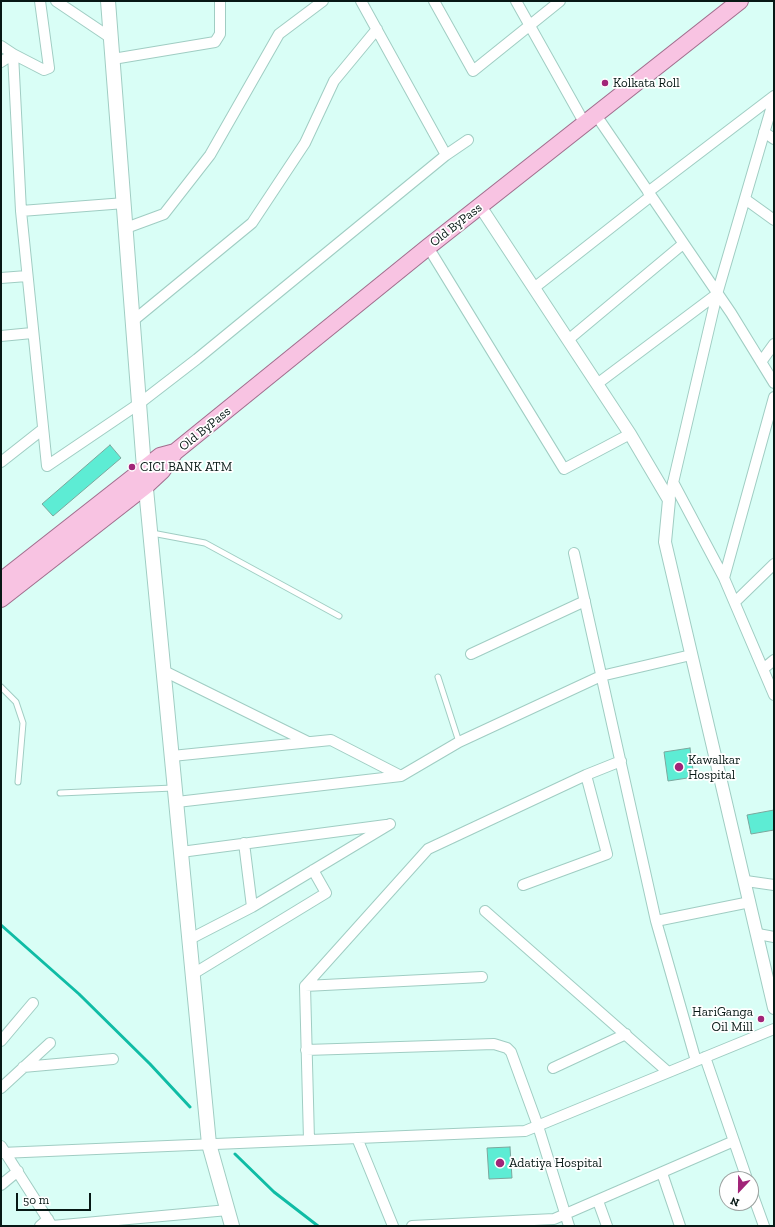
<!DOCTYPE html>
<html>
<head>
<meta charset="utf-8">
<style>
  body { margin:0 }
  #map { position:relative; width:775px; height:1227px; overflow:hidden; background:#d9fef6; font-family:"Zilla Slab",serif }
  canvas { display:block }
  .frame { position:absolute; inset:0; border:2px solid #071815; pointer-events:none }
  .north { position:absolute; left:719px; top:1171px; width:40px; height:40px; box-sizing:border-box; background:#fff; border:1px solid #9ca3a1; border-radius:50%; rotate:202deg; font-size:11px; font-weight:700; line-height:16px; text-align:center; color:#071815 }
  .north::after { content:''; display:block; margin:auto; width:14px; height:18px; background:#a12478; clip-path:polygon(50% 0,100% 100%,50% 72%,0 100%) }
  .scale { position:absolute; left:16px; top:1193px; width:75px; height:18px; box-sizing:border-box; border:2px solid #071815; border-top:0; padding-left:5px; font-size:12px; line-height:14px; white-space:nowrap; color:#071815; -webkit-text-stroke:3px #fff; paint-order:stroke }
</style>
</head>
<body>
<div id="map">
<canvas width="775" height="1227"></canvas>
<div class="frame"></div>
<div class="north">N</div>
<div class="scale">50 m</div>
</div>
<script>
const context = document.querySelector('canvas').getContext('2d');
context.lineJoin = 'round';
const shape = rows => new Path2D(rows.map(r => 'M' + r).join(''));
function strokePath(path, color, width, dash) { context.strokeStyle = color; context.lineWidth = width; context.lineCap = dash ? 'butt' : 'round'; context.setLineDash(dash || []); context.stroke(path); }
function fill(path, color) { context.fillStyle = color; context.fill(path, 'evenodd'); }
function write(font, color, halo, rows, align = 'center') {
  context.font = font + ' "Zilla Slab",serif'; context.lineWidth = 3.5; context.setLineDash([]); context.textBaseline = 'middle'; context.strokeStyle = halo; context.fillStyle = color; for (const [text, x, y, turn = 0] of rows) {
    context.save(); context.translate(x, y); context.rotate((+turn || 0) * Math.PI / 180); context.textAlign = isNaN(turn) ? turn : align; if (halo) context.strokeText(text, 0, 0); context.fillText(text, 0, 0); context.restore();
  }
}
const stream = shape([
  [1,925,79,994,150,1064,190,1107],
  [235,1154,274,1192,318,1226]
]);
const building = shape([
  [110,445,121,458,53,516,42,504,110,445],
  [690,748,694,777,668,781,664,752,690,748],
  [774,810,774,830,751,834,747,815,774,810],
  [510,1147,512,1178,489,1179,487,1148,510,1147]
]);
const service = shape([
  [152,533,205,543,339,616],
  [438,677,459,742],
  [1,687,16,702,23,723,18,782],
  [60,793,173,788]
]);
const minor = shape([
  [56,1,111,38],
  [361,1,446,155,468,140],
  [434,1,473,71,560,1],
  [516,1,585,124],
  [1,46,13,54,21,211,47,466,140,403,197,359,446,155],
  [113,59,215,42,220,34,220,1],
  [1,62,13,54,44,70,49,68,40,1],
  [596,115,731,313,774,383],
  [764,132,774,139],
  [648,192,774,96],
  [745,199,774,220],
  [21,211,125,203],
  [126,228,164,214,210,155,279,34,323,1],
  [428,247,564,469,630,434],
  [1,278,27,276],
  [534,288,651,196],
  [134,320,252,223,305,143,334,81,377,29],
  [1,336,32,333],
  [568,340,683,244],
  [761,362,774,344],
  [597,384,717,294],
  [1,462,43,429],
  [673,482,724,578,774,695],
  [669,500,717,294,774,99],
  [574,553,656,921,696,1061],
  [724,578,774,397],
  [735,602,774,564],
  [471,654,585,601],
  [763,669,774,660],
  [164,671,308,742],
  [172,756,331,740,401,776],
  [177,802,401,776,459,742,601,676,691,655],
  [244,843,252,907],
  [181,852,386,825],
  [746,881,774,885],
  [523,885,607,854,586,775],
  [485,911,668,1072],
  [656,921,750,902],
  [758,934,774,937],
  [190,939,252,907,390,824],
  [193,974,326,893,313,870],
  [305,986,428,849,586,775,621,761],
  [1,1041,33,1003],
  [306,1050,494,1044,507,1048,511,1052,538,1126,569,1226],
  [705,1057,747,1179],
  [23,1067,113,1059],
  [553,1068,626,1034],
  [1,1088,50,1043],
  [357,1138,393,1226],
  [309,1140,305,986,482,977],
  [1,1146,52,1226],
  [1,1153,525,1131,774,1029],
  [662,1173,680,1226],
  [1,1185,18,1171],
  [751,1190,764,1226],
  [598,1201,607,1226],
  [40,1226,48,1219],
  [52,1226,228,1210],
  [412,1226,554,1219,734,1141]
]);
const tertiary = shape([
  [480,206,630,434,669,500,665,542,774,1008]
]);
const secondary = shape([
  [108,1,144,468,209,1144,232,1226]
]);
const primary = shape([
  [1,581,160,456,175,452],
  [1,599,147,485,162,471,175,452,428,247,740,1]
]);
const markers = [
  [605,83,4,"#a12478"],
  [132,467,4,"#a12478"],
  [679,767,5,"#a12478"],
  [761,1019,4,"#a12478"],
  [500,1163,5,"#a12478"]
];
const poiNames = [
  ["Kolkata Roll",613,83],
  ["CICI BANK ATM",140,467],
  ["Kawalkar",688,760],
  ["Hospital",688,775],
  ["HariGanga",753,1012,"right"],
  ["Oil Mill",753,1027,"right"],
  ["Adatiya Hospital",509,1163]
];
const streetNames = [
  ["Old ByPass",456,225,-38],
  ["Old ByPass",205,429,-39]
];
strokePath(stream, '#10bca5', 3);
fill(building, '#5decd4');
strokePath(building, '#7ba79d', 1);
strokePath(service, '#a0cdc3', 7);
strokePath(minor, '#a0cdc3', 12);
strokePath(tertiary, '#a0cdc3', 14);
strokePath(secondary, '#a0cdc3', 16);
strokePath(primary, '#a16d8d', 18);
strokePath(service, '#fff', 5);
strokePath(minor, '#fff', 10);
strokePath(tertiary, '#fff', 12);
strokePath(secondary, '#fff', 14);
strokePath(primary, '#f8c3e2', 16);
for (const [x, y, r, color] of markers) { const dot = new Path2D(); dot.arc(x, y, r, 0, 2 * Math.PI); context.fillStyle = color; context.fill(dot); strokePath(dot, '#fff', 1.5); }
write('13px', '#071815', '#fff', poiNames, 'left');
write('13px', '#071815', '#fff', streetNames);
</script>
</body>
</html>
